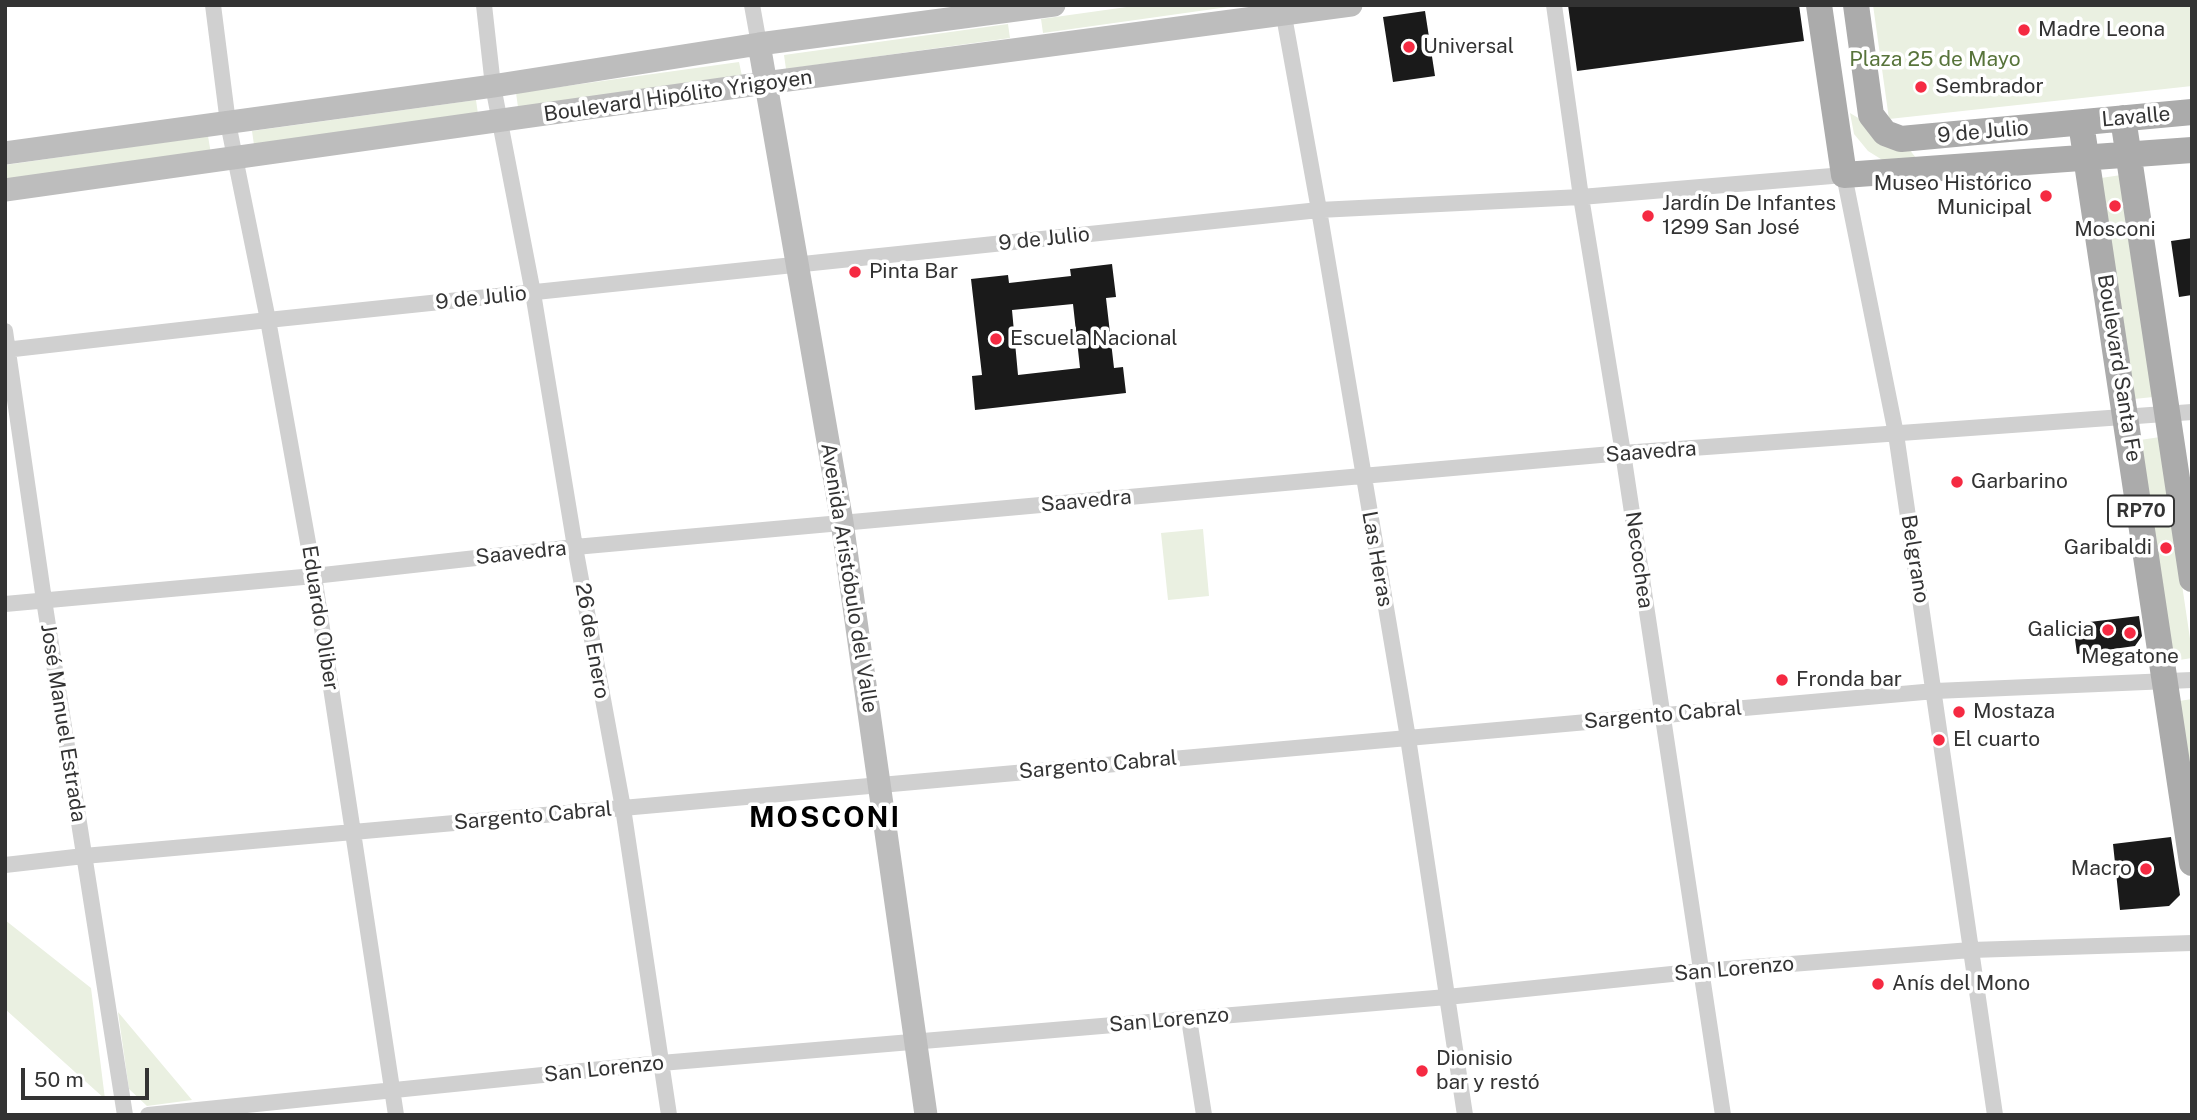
<!DOCTYPE html>
<html>
<head>
<meta charset="utf-8">
<style>
  body { margin:0 }
  #map { position:relative; width:2197px; height:1120px; overflow:hidden; background:#fff; font-family:"Public Sans",sans-serif }
  canvas { display:block }
  .frame { position:absolute; inset:0; border:7px solid #333; pointer-events:none }
  .scale { position:absolute; left:21px; top:1068px; width:128px; height:32px; box-sizing:border-box; border:4px solid #333; border-top:0; padding-left:9px; font-size:21px; line-height:24px; white-space:nowrap; color:#333; -webkit-text-stroke:5px #fff; paint-order:stroke }
</style>
</head>
<body>
<div id="map">
<canvas width="2197" height="1120"></canvas>
<div class="frame"></div>
<div class="scale">50 m</div>
</div>
<script>
const context = document.querySelector('canvas').getContext('2d');
context.lineJoin = 'round';
function fill(path, color) { context.fillStyle = color; context.fill(path, 'evenodd'); }
const shape = rows => new Path2D(rows.map(r => 'M' + r).join(''));
function strokePath(path, color, width, dash) { context.strokeStyle = color; context.lineWidth = width; context.lineCap = dash ? 'butt' : 'round'; context.setLineDash(dash || []); context.stroke(path); }
function write(font, color, halo, rows, align = 'center') {
  context.font = font + ' "Public Sans",sans-serif'; context.lineWidth = 7; context.setLineDash([]); context.textBaseline = 'middle'; context.strokeStyle = halo; context.fillStyle = color; for (const [text, x, y, turn = 0] of rows) {
    context.save(); context.translate(x, y); context.rotate((+turn || 0) * Math.PI / 180); context.textAlign = isNaN(turn) ? turn : align; if (halo) context.strokeText(text, 0, 0); context.fillText(text, 0, 0); context.restore();
  }
}
const green = shape([
  [1141,5,1242,5,1043,33,1041,19],
  [1873,5,2192,5,2192,86,1889,119],
  [1008,24,1010,38,786,69,784,55],
  [739,62,742,76,518,107,516,93],
  [476,100,478,114,254,145,252,131],
  [1850,113,1908,148,1917,159,1884,161,1868,151,1854,134],
  [208,136,211,154,5,184,5,165],
  [2121,175,2153,397,2134,399,2101,178],
  [2160,437,2192,652,2192,658,2173,661,2140,440],
  [1203,529,1209,596,1168,600,1161,533],
  [2192,699,2192,787,2179,701],
  [5,920,91,988,105,1099,5,1009],
  [118,1012,192,1100,147,1106,129,1089]
]);
const building = shape([
  [1568,5,1799,5,1804,41,1577,71],
  [1425,11,1435,76,1393,82,1383,17],
  [2192,238,2192,295,2179,297,2171,241],
  [1112,264,1116,297,1106,298,1114,368,1123,367,1126,393,975,410,972,376,982,375,971,279,1008,275,1009,283,1071,276,1070,269],
  [1073,304,1080,368,1018,375,1012,310],
  [2139,616,2142,636,2135,646,2077,654,2073,624],
  [2171,837,2180,895,2169,906,2120,910,2113,844]
]);
const street = shape([
  [213,5,228,123,268,320,314,576,396,1115],
  [484,5,493,86,533,293,575,547,623,808,669,1115],
  [752,5,759,44],
  [1282,5,1319,210,1408,738,1465,1115],
  [1554,5,1581,197,1623,453,1723,1115],
  [5,331,44,600,125,1115],
  [5,350,268,320,1319,210,1581,197,1844,175,1896,434,1995,1115],
  [5,604,314,576,575,547,1362,476,1623,453,2192,412],
  [5,865,84,856,1935,691,2192,680],
  [1189,1019,1204,1115],
  [148,1115,661,1063,1447,997,1701,971,1971,950,2192,943]
]);
const secondary = shape([
  [759,44,842,522,926,1115],
  [5,153,493,86,759,44,1054,5],
  [5,190,765,83,1351,5]
]);
const primary = shape([
  [1819,5,1844,175,2192,150],
  [1856,5,1871,115,1885,133,1901,139,2192,112],
  [2123,118,2192,579],
  [2081,123,2192,863]
]);
const markers = [
  [2024,30,7,"#f52a42"],
  [1409,47,7,"#f52a42"],
  [1921,87,7,"#f52a42"],
  [2046,196,7,"#f52a42"],
  [2115,206,7,"#f52a42"],
  [1648,216,7,"#f52a42"],
  [855,272,7,"#f52a42"],
  [996,339,7,"#f52a42"],
  [1957,482,7,"#f52a42"],
  [2166,548,7,"#f52a42"],
  [2108,630,7,"#f52a42"],
  [2130,633,7,"#f52a42"],
  [1782,680,7,"#f52a42"],
  [1959,712,7,"#f52a42"],
  [1939,740,7,"#f52a42"],
  [2146,869,7,"#f52a42"],
  [1878,984,7,"#f52a42"],
  [1422,1071,7,"#f52a42"]
];
const shields = [
  [2141,511,66]
];
const shieldNames = [
  ["RP70",2141,511]
];
const poiNames = [
  ["Madre Leona",2038,30],
  ["Universal",1423,47],
  ["Sembrador",1935,87],
  ["Museo Histórico",2032,184,"right"],
  ["Municipal",2032,208,"right"],
  ["Jardín De Infantes",1662,204],
  ["1299 San José",1662,228],
  ["Mosconi",2115,230,"center"],
  ["Pinta Bar",869,272],
  ["Escuela Nacional",1010,339],
  ["Garbarino",1971,482],
  ["Garibaldi",2152,548,"right"],
  ["Galicia",2094,630,"right"],
  ["Megatone",2130,657,"center"],
  ["Fronda bar",1796,680],
  ["Mostaza",1973,712],
  ["El cuarto",1953,740],
  ["Macro",2132,869,"right"],
  ["Anís del Mono",1892,984],
  ["Dionisio",1436,1059],
  ["bar y restó",1436,1083]
];
const parkNames = [
  ["Plaza 25 de Mayo",1935,60]
];
const streetNames = [
  ["Boulevard Hipólito Yrigoyen",678,96,-8],
  ["Lavalle",2136,117,-5],
  ["9 de Julio",1983,132,-5],
  ["9 de Julio",1044,239,-6],
  ["9 de Julio",481,298,-6],
  ["Boulevard Santa Fe",2119,368,81],
  ["Saavedra",1651,452,-4],
  ["Saavedra",1086,501,-5],
  ["Saavedra",521,553,-6],
  ["Las Heras",1377,559,80],
  ["Belgrano",1915,559,81],
  ["Necochea",1639,560,82],
  ["Avenida Aristóbulo del Valle",849,578,81],
  ["Eduardo Oliber",320,618,81],
  ["26 de Enero",592,641,80],
  ["Sargento Cabral",1663,715,-5],
  ["José Manuel Estrada",63,723,81],
  ["Sargento Cabral",1098,765,-5],
  ["Sargento Cabral",533,816,-5],
  ["San Lorenzo",1734,969,-5],
  ["San Lorenzo",1169,1020,-5],
  ["San Lorenzo",604,1069,-6]
];
const districtNames = [
  ["MOSCONI",825,818]
];
fill(green, '#eaf0e1');
fill(building, '#1a1a1a');
strokePath(street, '#d0d0d0', 16);
strokePath(secondary, '#bdbdbd', 23);
strokePath(primary, '#ababab', 26);
for (const [x, y, r, color] of markers) { const dot = new Path2D(); dot.arc(x, y, r, 0, 2 * Math.PI); context.fillStyle = color; context.fill(dot); strokePath(dot, '#fff', 2.5); }
for (const [x, y, w] of shields) { const box = new Path2D(); box.roundRect(x - w / 2, y - 15.5, w, 31, 5); context.fillStyle = '#fff'; context.fill(box); strokePath(box, '#333', 2); }
write('bold 19px', '#333', null, shieldNames);
write('21px', '#333', '#fff', poiNames, 'left');
write('21px', '#58743b', '#fff', parkNames);
write('21px', '#333', '#fff', streetNames);
context.letterSpacing = '2px';
write('bold 28px', '#000', '#fff', districtNames);
context.letterSpacing = '0px';
</script>
</body>
</html>
